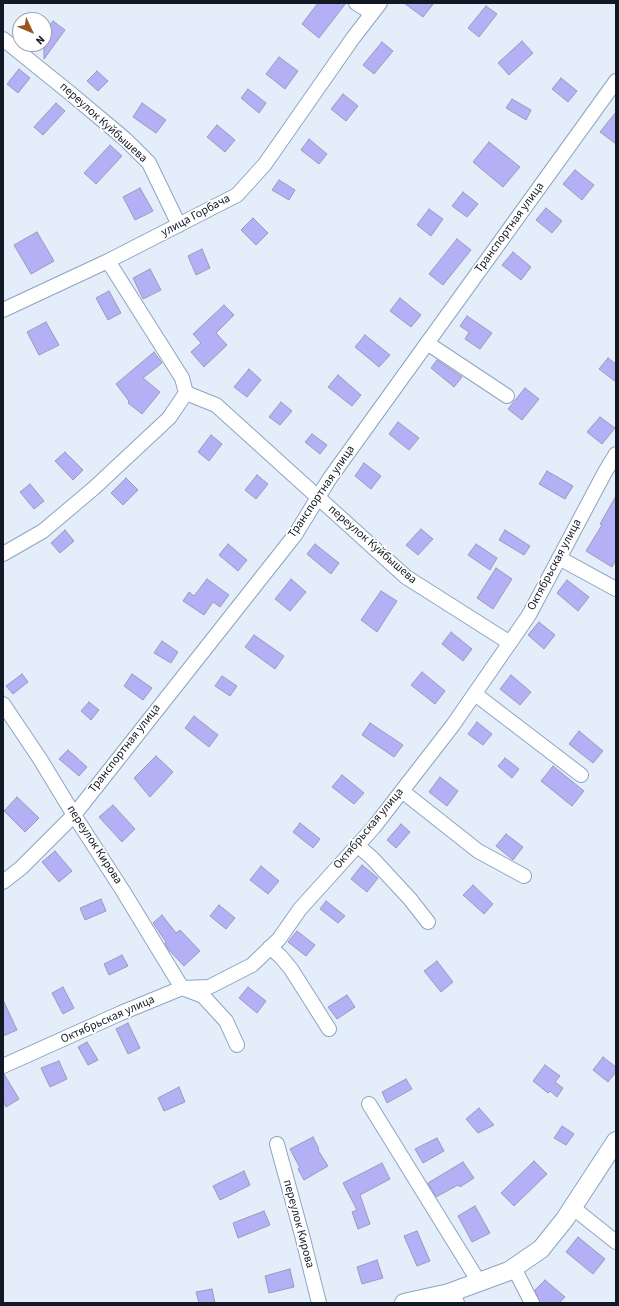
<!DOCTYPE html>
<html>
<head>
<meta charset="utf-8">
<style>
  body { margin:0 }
  #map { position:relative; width:619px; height:1306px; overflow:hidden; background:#e4eefa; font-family:"Source Sans 3",sans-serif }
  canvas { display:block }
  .frame { position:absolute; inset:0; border:4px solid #111a24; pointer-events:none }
  .north { position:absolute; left:12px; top:12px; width:40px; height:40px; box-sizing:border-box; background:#fff; border:1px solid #a0a3a7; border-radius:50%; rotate:134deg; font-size:11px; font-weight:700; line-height:16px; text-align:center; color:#111a24 }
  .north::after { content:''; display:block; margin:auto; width:14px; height:18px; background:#985624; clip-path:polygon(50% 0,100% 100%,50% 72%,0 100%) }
</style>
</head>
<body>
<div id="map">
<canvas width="619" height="1306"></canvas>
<div class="frame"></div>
<div class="north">N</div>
</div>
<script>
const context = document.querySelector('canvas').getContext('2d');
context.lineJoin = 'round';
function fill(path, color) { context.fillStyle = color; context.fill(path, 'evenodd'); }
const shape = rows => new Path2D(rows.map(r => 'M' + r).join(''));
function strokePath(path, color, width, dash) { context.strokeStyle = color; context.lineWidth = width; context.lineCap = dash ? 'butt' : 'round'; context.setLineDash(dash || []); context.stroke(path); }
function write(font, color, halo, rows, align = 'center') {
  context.font = font + ' "Source Sans 3",sans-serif'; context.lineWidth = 3.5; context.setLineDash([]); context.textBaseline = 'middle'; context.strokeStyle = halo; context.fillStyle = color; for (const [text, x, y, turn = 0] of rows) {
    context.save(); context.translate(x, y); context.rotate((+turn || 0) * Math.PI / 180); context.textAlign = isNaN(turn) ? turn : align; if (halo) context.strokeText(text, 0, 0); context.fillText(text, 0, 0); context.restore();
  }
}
const building = shape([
  [318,3,346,3,319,38,302,24,318,3],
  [404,3,434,3,423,17,404,3],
  [486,6,497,14,479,37,468,28,486,6],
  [53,21,65,30,44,59,44,33,53,21],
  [522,41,533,53,509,75,498,63,522,41],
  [382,42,393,51,374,74,363,65,382,42],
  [279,57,298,71,285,89,266,74,279,57],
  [19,69,30,78,18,93,7,84,19,69],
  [97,71,108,81,98,91,87,81,97,71],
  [561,78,577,91,568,102,552,89,561,78],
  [248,89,266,103,259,113,241,98,248,89],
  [343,94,358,106,346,121,331,109,343,94],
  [512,99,531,110,526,120,506,108,512,99],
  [56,103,65,111,43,135,34,127,56,103],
  [142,103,166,120,156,133,133,117,142,103],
  [616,112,616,144,600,132,616,112],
  [217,125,235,140,225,152,207,137,217,125],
  [309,139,327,154,319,164,301,150,309,139],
  [489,142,520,167,503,187,473,162,489,142],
  [110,145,122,156,96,184,84,173,110,145],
  [575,170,594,185,582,200,563,184,575,170],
  [279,180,295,190,289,200,272,190,279,180],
  [140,188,153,211,135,220,123,197,140,188],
  [463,192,478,204,467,217,452,206,463,192],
  [546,208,562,221,552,233,536,220,546,208],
  [429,209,443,219,431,236,417,225,429,209],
  [253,218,268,233,256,245,241,230,253,218],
  [37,232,54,261,31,274,14,245,37,232],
  [457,239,471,250,443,285,429,274,457,239],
  [202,249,210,268,196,275,188,256,202,249],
  [513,252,531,267,521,280,502,265,513,252],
  [150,269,161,290,143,299,133,278,150,269],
  [109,291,121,313,108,320,96,298,109,291],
  [400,298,421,315,411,327,390,311,400,298],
  [224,305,234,315,216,333,227,345,204,367,191,352,201,343,193,334,224,305],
  [467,316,492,333,480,349,465,339,469,332,460,326,467,316],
  [46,322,59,345,39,355,27,332,46,322],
  [365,335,390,355,379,367,355,347,365,335],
  [154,352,162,363,143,378,160,392,142,414,128,403,129,401,116,384,154,352],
  [608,358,616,364,616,382,599,369,608,358],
  [437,360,462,377,454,387,431,368,437,360],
  [249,369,261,380,247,397,234,387,249,369],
  [338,375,361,395,352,406,328,387,338,375],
  [525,388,539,399,522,420,508,409,525,388],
  [281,402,292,411,280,425,269,417,281,402],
  [600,417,615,428,602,444,587,432,600,417],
  [398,422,419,438,409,450,389,434,398,422],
  [312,434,327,445,320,454,305,442,312,434],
  [211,435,222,444,209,461,198,452,211,435],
  [65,452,83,470,73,480,55,461,65,452],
  [364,463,381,476,371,489,355,476,364,463],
  [547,471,573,486,565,499,539,484,547,471],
  [257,475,268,484,256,499,245,490,257,475],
  [126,478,138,490,123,505,111,493,126,478],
  [30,484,44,501,34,509,20,492,30,484],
  [616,496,616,560,612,567,586,551,602,525,600,524,616,496],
  [421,529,433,539,418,555,406,545,421,529],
  [65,530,74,541,60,553,51,543,65,530],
  [505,530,530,546,524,555,499,540,505,530],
  [228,544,247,560,238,571,219,555,228,544],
  [315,544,339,563,331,574,307,554,315,544],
  [476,544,497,558,490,570,468,555,476,544],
  [496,568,512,579,493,609,477,598,496,568],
  [207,579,229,595,220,607,213,602,204,615,183,601,189,592,194,596,207,579],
  [291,579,306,592,290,611,275,599,291,579],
  [567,580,589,597,578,611,557,593,567,580],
  [381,591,397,601,377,632,361,620,381,591],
  [539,622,555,635,544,649,528,635,539,622],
  [451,632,472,649,463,661,442,644,451,632],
  [254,635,284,656,275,669,245,647,254,635],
  [162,641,178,652,171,663,154,653,162,641],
  [422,672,445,691,435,704,411,685,422,672],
  [22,674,28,682,13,694,6,686,22,674],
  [132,674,152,688,143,700,124,686,132,674],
  [511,675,531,692,520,705,500,689,511,675],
  [222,676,237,686,230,696,215,686,222,676],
  [89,702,99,710,91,720,81,711,89,702],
  [194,716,218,735,209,747,185,728,194,716],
  [477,722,492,734,483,745,468,734,477,722],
  [370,723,403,745,394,757,362,735,370,723],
  [579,731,603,751,593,763,569,744,579,731],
  [68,750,87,767,79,776,59,759,68,750],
  [156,756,173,772,150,797,134,778,156,756],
  [505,758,519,769,512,778,498,766,505,758],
  [553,766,584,791,572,806,541,781,553,766],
  [342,775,364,793,354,804,332,787,342,775],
  [440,777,458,791,447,806,429,792,440,777],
  [17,797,39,818,25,832,4,811,17,797],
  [113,805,135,829,122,842,99,817,113,805],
  [300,823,320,839,313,848,293,832,300,823],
  [401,824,410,832,396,848,387,840,401,824],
  [506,834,523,847,513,860,496,846,506,834],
  [55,851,72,871,59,882,42,862,55,851],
  [362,865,378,878,367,892,351,879,362,865],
  [261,866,279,881,268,894,250,880,261,866],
  [473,885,493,904,484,914,463,895,473,885],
  [101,899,106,911,85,920,80,908,101,899],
  [326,901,345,916,338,923,320,909,326,901],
  [219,905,235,918,226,929,210,916,219,905],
  [162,915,176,933,180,930,200,951,184,966,168,949,165,943,166,942,153,923,162,915],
  [297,931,315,945,306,956,288,942,297,931],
  [122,955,128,966,109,975,104,964,122,955],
  [437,961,453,982,441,992,424,971,437,961],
  [63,987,74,1008,63,1014,52,993,63,987],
  [248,987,266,1001,257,1013,239,998,248,987],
  [347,995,355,1007,337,1019,328,1007,347,995],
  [3,1000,17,1030,3,1036,3,1000],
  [128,1023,140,1048,128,1054,116,1029,128,1023],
  [87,1042,98,1060,88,1065,78,1047,87,1042],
  [603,1057,616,1067,616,1072,608,1082,593,1070,603,1057],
  [59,1061,67,1079,50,1087,41,1068,59,1061],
  [545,1065,560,1076,555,1082,563,1088,557,1097,550,1091,548,1093,533,1081,545,1065],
  [3,1074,4,1074,19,1099,6,1107,3,1101,3,1074],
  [406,1079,412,1089,387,1103,382,1092,406,1079],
  [179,1087,185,1102,164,1111,158,1098,179,1087],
  [479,1108,494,1125,478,1133,466,1119,479,1108],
  [562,1126,574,1134,566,1145,554,1138,562,1126],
  [313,1137,319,1149,318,1150,328,1166,304,1180,298,1169,300,1168,290,1149,313,1137],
  [437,1138,444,1151,423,1163,415,1149,437,1138],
  [534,1161,547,1174,514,1206,501,1193,534,1161],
  [463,1162,474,1178,460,1187,458,1185,436,1197,428,1183,463,1162],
  [382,1163,390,1179,360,1195,370,1224,358,1229,352,1212,357,1210,343,1183,382,1163],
  [244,1171,250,1185,220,1200,213,1186,244,1171],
  [475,1206,490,1233,472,1242,458,1216,475,1206],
  [264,1211,270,1225,238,1238,233,1223,264,1211],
  [417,1231,430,1261,417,1266,404,1236,417,1231],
  [578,1237,605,1259,593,1274,566,1252,578,1237],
  [377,1260,383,1278,362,1284,357,1267,377,1260],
  [290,1269,294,1287,269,1293,265,1276,290,1269],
  [545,1280,565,1297,559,1303,540,1303,535,1290,545,1280],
  [212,1289,215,1303,199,1303,196,1292,212,1289]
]);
const minor = shape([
  [356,3,372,13],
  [3,39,70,93,125,139,149,163,179,225],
  [3,310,108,261,237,195,265,164,353,38,380,3],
  [427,343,507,396],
  [186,393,216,405,406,577,510,643],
  [3,554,43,531,94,488,169,418,186,393,182,378,108,261],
  [559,558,616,589],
  [475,694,581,775],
  [3,704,40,759,74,815,123,891,182,988,203,996,226,1021,237,1045],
  [402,791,478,851,524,876],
  [357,845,372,858,410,899,428,922],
  [3,882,21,868,74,815,295,535,330,478,616,81],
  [270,947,281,957,291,969,329,1029],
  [3,1066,121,1013,182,988,209,987,252,965,279,939,300,909,374,827,453,725,529,615,605,472,616,454],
  [369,1104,479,1282],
  [277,1144,302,1235,319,1303],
  [572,1207,616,1242],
  [514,1268,532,1303],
  [452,1292,457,1303]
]);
const major = shape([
  [404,1303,449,1293,509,1271,541,1249,565,1219,616,1141]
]);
const streetNames = [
  ["переулок Куйбышева",103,123,42],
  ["улица Горбача",196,216,-28],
  ["Транспортная улица",510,228,-54],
  ["Транспортная улица",322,492,-56],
  ["переулок Куйбышева",372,545,41],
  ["Октябрьская улица",555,565,-62],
  ["Транспортная улица",125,749,-52],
  ["Октябрьская улица",369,829,-50],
  ["переулок Кирова",94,845,57],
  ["Октябрьская улица",108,1020,-24],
  ["переулок Кирова",298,1224,75]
];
fill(building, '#b3b0f5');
strokePath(building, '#9b9abc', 1);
strokePath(minor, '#8da4c0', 16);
strokePath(major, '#8da4c0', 20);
strokePath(minor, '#fff', 14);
strokePath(major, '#fff', 18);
write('12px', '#111a24', '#fff', streetNames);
</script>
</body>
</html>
